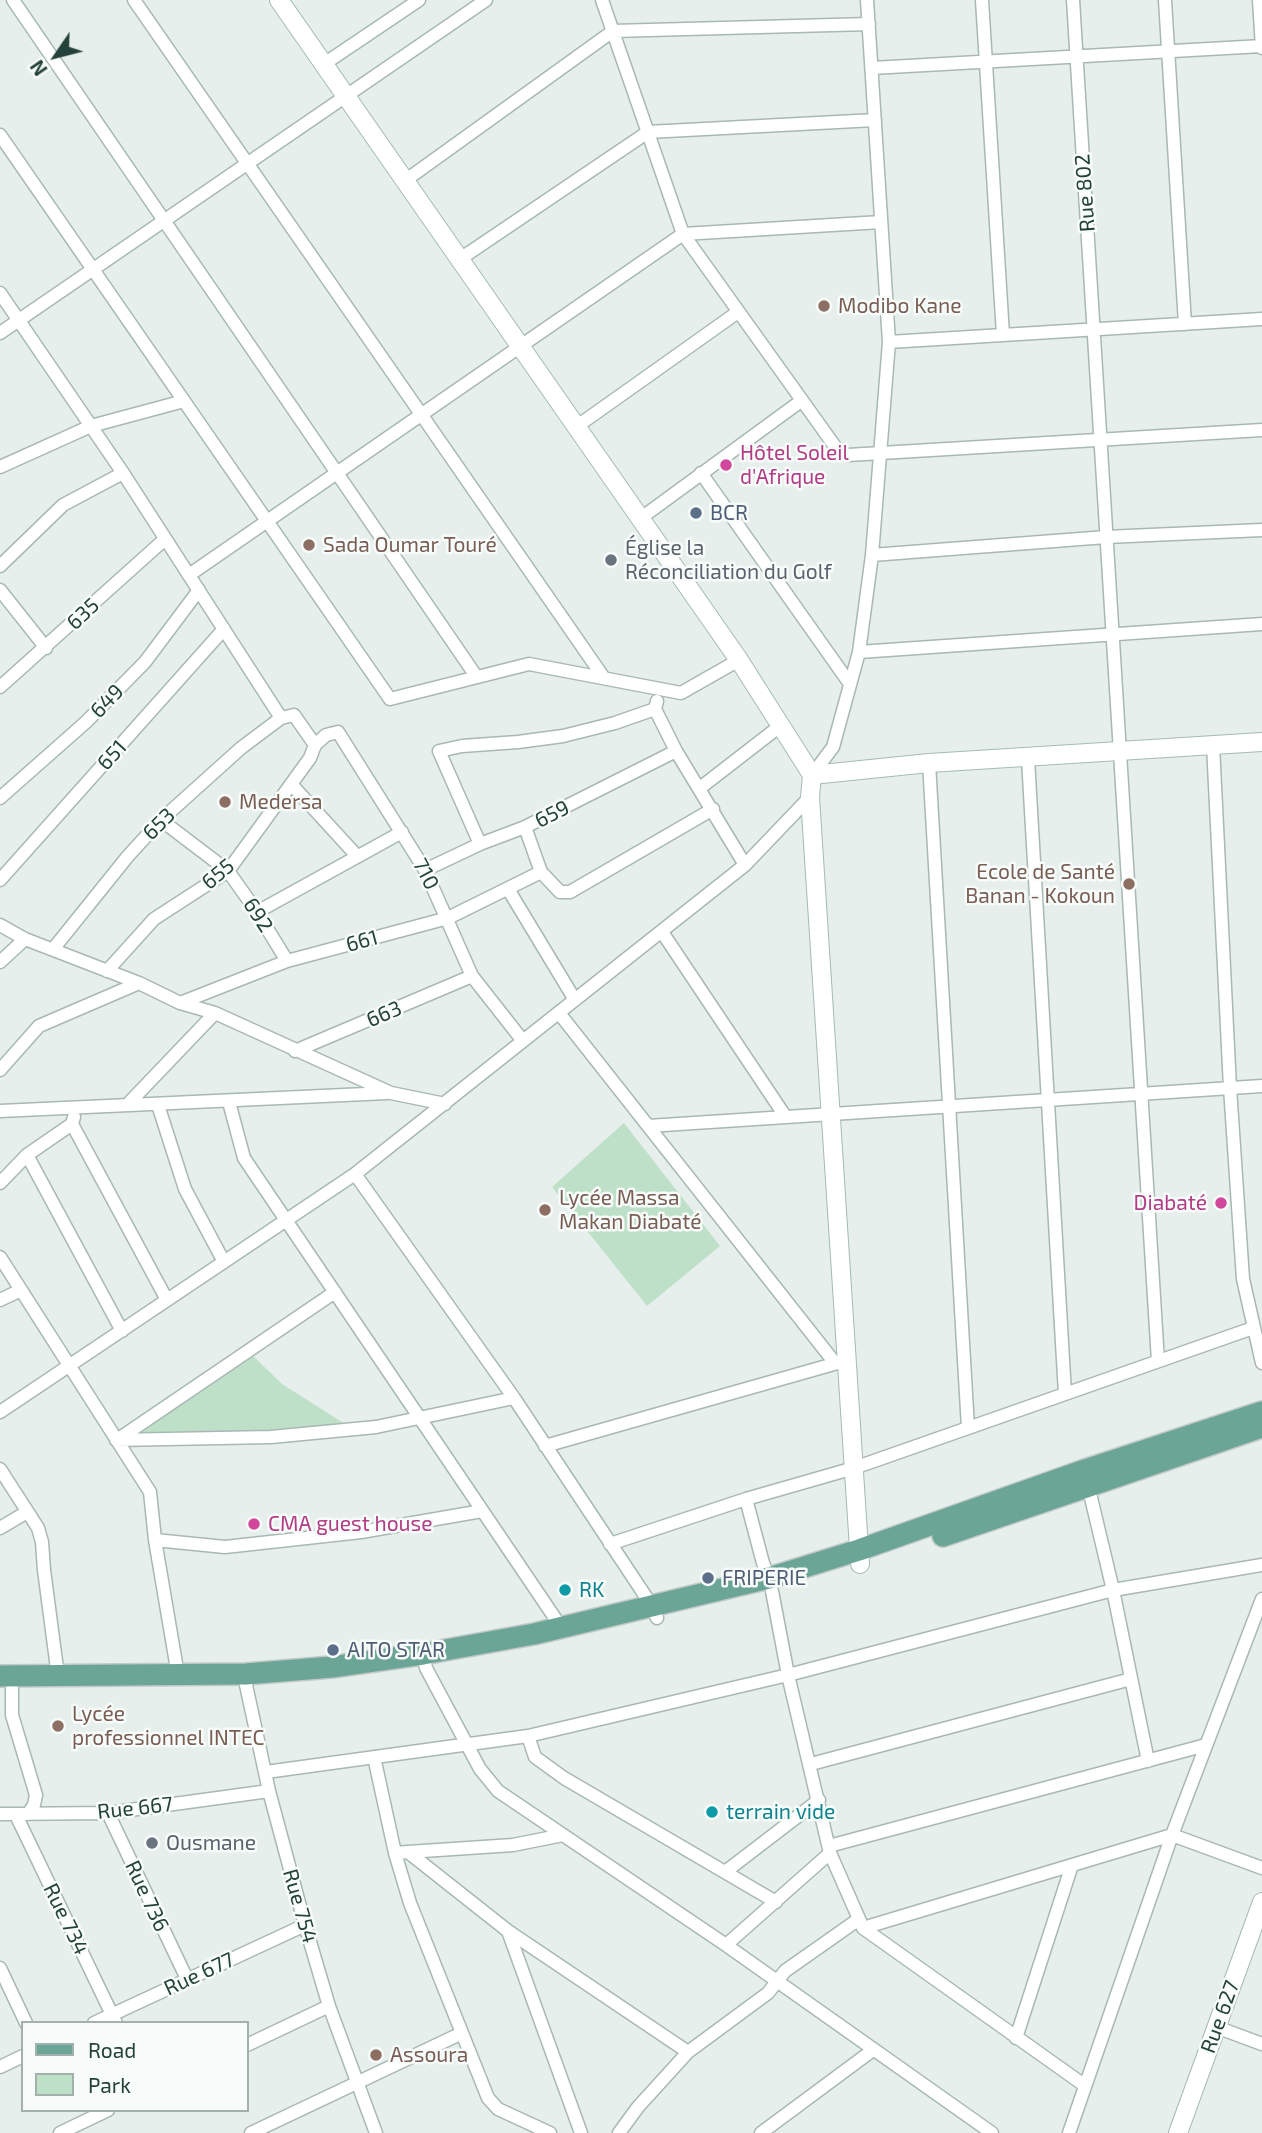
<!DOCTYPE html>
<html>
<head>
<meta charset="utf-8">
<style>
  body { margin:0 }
  #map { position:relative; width:1262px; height:2133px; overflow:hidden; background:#e6efeb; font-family:"Exo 2",sans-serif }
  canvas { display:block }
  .legend { position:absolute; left:21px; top:2021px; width:228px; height:91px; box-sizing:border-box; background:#f7fbf9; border:2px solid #a3b1ad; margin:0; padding:9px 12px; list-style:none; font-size:21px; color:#24423a }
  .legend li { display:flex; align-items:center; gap:14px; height:35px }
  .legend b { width:35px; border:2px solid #a3b1ad }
  .north { position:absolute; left:21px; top:21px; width:70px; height:70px; -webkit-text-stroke:5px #f7fbf9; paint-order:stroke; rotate:235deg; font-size:19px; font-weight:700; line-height:28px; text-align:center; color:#24423a }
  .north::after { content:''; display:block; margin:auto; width:24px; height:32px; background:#24423a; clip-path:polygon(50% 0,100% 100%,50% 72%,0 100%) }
</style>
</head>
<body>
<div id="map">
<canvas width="1262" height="2133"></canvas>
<ul class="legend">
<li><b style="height:9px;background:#6aa596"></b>Road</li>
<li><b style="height:19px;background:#bfe0c8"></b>Park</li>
</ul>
<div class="north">N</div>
</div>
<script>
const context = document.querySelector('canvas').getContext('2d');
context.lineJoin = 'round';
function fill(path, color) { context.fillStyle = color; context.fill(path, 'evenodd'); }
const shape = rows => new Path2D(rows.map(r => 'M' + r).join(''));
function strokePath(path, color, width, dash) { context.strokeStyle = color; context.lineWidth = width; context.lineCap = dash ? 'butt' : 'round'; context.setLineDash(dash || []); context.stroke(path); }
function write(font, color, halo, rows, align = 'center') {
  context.font = font + ' "Exo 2",sans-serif'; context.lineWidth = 5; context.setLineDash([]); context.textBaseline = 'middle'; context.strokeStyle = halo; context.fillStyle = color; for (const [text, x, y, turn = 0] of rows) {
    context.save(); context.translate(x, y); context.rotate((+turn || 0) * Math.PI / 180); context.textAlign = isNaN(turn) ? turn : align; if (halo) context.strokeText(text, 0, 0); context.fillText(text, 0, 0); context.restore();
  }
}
const green = shape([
  [624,1123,720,1246,647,1306,552,1187],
  [248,1351,282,1384,353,1429,116,1440]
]);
const street = shape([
  [13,0,476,676],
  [134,0,604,678],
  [602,0,683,234,839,452,848,455,1262,430],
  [982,0,1003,335],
  [1073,0,1158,1361],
  [1165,0,1185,324],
  [1259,0,1262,48],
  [324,64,419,0],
  [872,68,1262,46],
  [0,135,390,699,529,664,681,693,739,660],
  [406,180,613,31,869,24],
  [460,259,648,132,875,120],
  [0,293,123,473,281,718],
  [0,333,486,0],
  [889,342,1262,319],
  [576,427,738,312],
  [0,467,91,426,184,401],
  [701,473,850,684],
  [641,518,801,401],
  [872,555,1106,537,1262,530],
  [0,566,63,505,123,473],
  [189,575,683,234,881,222],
  [0,590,46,648],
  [859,652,1262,624],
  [0,687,165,539],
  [657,701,655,709,676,751,745,865],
  [315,745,326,735,338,732,425,870,472,976,523,1041],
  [1213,745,1230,1088,1243,1279,1262,1363],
  [1028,759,1065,1394],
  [929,763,968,1428],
  [812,775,833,747,859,652,872,555,889,342,867,0],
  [291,784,357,856],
  [700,788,780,726],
  [0,798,86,722,145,662,199,590],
  [161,820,228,871,257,912,287,961],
  [525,827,541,872,560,892,570,892,713,809],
  [480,844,439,751,462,746,518,742,563,736,615,723,655,709],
  [425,870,480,844,525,827,676,751],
  [0,880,224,629],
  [508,889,575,1000],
  [257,912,402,832],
  [0,925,25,939,139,983,180,1003,215,1013,391,1093,445,1104],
  [662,932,785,1116],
  [54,948,128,856,161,820,241,748,281,718,294,715,315,745,310,758,228,871,154,919,107,971],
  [0,962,25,939],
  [180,1003,287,961,448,918,541,872],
  [559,1013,835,1363],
  [295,1051,472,976],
  [0,1070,39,1026,139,983],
  [229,1102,244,1158,561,1627],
  [128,1104,215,1013],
  [158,1105,185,1189,224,1262],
  [0,1111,387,1093],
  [72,1124,167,1300],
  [648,1126,1262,1086],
  [27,1155,122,1331],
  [355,1174,514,1398,652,1606,657,1618],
  [0,1183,27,1155,72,1124,74,1117],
  [0,1257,150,1492,155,1540,178,1675],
  [0,1300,21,1290],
  [0,1412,355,1174,745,865,810,797],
  [116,1440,271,1437,376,1427,514,1398],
  [117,1440,335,1292],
  [545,1446,841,1362],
  [0,1469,38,1528,42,1542,44,1570,58,1676],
  [1087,1481,1113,1590,1148,1761],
  [746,1499,763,1563,769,1578],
  [0,1528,27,1512],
  [155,1540,225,1547,361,1532,482,1511],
  [610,1544,746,1499,854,1468,1253,1328],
  [772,1591,788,1675,830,1853,863,1928,1084,2085],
  [423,1654,426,1668,480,1769,498,1791,726,1945,992,2133],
  [246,1674,246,1685,269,1791,305,1925,329,2006,376,2133],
  [12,1689,12,1715,36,1795,34,1805,28,1814],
  [528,1736,535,1757,564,1778,776,1902],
  [374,1757,395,1853,408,1852,508,1931,581,2133],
  [811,1764,1131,1679],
  [266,1772,528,1736,788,1675,1113,1590,1262,1565],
  [108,1813,187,1979],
  [0,1814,108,1813,269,1791],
  [16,1815,116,2023],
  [829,1846,1206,1745],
  [408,1852,513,1845,563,1835],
  [395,1853,410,1903,488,2098,498,2109,550,2133],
  [725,1872,819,1800],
  [863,1928,1172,1835,1262,1868],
  [508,1931,688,2052],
  [726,1945,830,1853],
  [0,1968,26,2023],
  [94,2023,305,1925],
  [1216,2027,1262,2044],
  [1016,2038,1072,1865],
  [247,2045,329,2006],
  [0,2067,23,2056],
  [60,2133,108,2110],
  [251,2133,462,2033],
  [619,2133,638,2107,688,2052,768,1993,785,1971,859,1919],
  [761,2133,873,2050],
  [1069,2133,1172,1835,1262,1599]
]);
const secondary = shape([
  [279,0,739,660,812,775,810,797,860,1564],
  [812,775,929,763,1262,742],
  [1178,2133,1262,1902]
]);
const primary = shape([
  [943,1536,1262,1427],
  [0,1676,246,1674,332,1667,423,1654,534,1634,769,1578,859,1550,1082,1471,1262,1412]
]);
const markers = [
  [824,306,7,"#8d6e63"],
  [726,465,7,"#d1479c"],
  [696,513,7,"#5c6f8a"],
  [309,545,7,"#8d6e63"],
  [611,560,7,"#6b7280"],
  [225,802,7,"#8d6e63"],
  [1129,884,7,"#8d6e63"],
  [1221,1203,7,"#d1479c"],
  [545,1210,7,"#8d6e63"],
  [254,1524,7,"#d1479c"],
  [708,1578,7,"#5c6f8a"],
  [565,1590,7,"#0f9aa8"],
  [333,1650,7,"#5c6f8a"],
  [58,1726,7,"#8d6e63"],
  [712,1812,7,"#0f9aa8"],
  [152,1843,7,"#6b7280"],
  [376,2055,7,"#8d6e63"]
];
const streetNames = [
  ["Rue 802",1085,193,-94],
  ["635",83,614,-43],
  ["649",107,701,-46],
  ["651",112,755,-48],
  ["659",552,814,-27],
  ["653",159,824,-45],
  ["655",218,874,-40],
  ["710",426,874,62],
  ["692",258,915,57],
  ["661",362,941,-15],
  ["663",384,1014,-23],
  ["Rue 667",135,1808,-6],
  ["Rue 736",147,1896,65],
  ["Rue 754",300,1906,74],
  ["Rue 734",66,1919,64],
  ["Rue 677",199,1974,-25],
  ["Rue 627",1220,2017,-70]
];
const educationNames = [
  ["Modibo Kane",838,306],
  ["Sada Oumar Touré",323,545],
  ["Medersa",239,802],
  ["Ecole de Santé",1115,872,"right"],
  ["Banan - Kokoun",1115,896,"right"],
  ["Lycée Massa",559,1198],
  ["Makan Diabaté",559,1222],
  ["Lycée",72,1714],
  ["professionnel INTEC",72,1738],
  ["Assoura",390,2055]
];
const hotelNames = [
  ["Hôtel Soleil",740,453],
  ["d'Afrique",740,477],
  ["Diabaté",1207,1203,"right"],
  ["CMA guest house",268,1524]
];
const serviceNames = [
  ["BCR",710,513],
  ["FRIPERIE",722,1578],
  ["AITO STAR",347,1650]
];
const worshipNames = [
  ["Église la",625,548],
  ["Réconciliation du Golf",625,572],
  ["Ousmane",166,1843]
];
const cultureNames = [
  ["RK",579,1590],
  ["terrain vide",726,1812]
];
fill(green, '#bfe0c8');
strokePath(street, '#a8b8b2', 15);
strokePath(secondary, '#a4bbb3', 20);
strokePath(primary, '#c2cac8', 24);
strokePath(street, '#fff', 12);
strokePath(secondary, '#fff', 18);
strokePath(primary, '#6aa596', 21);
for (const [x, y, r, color] of markers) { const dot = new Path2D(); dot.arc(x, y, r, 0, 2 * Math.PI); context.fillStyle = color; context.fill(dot); strokePath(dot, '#f7fbf9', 2.5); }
write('21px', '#24423a', '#f7fbf9', streetNames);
write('21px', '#785e54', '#f7fbf9', educationNames, 'left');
write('21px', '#b23c85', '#f7fbf9', hotelNames, 'left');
write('21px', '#4e5e75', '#f7fbf9', serviceNames, 'left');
write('21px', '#5b616d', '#f7fbf9', worshipNames, 'left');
write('21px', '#0d838f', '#f7fbf9', cultureNames, 'left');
</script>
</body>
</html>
